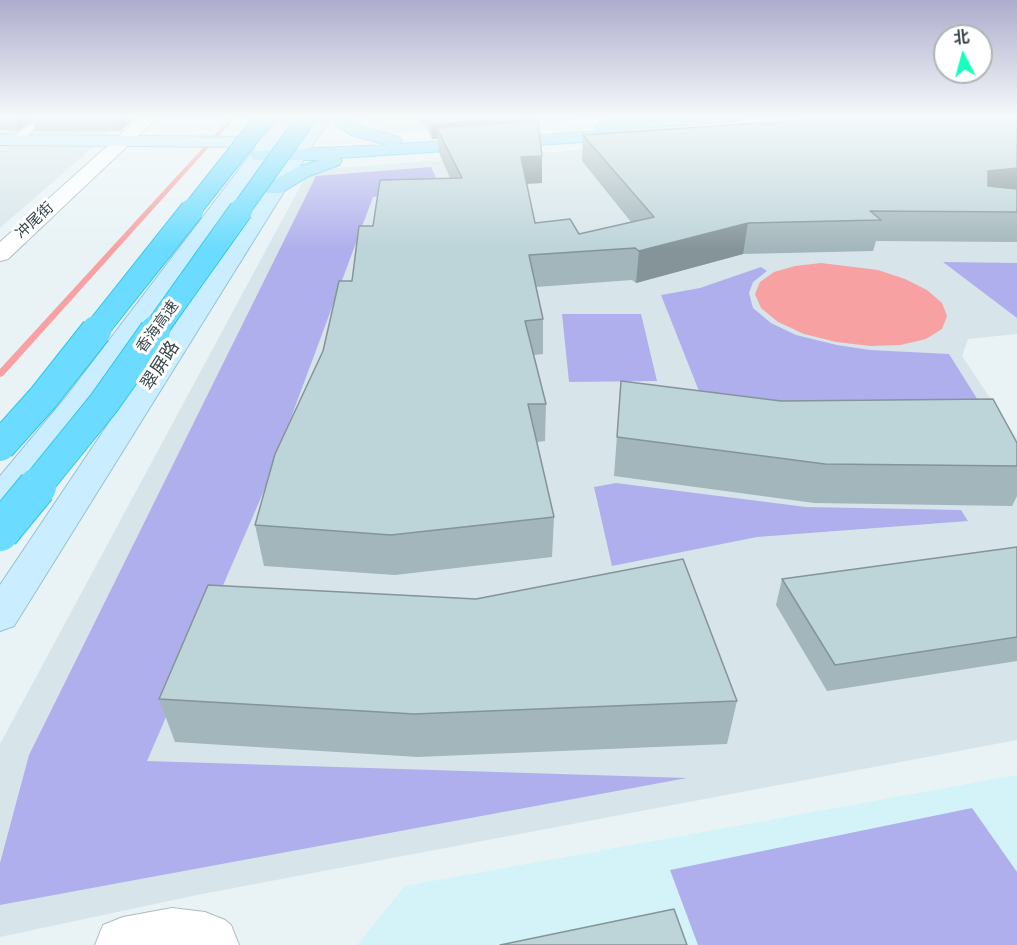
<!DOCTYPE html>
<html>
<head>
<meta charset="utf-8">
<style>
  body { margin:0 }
  #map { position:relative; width:1017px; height:945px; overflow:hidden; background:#e9f3f6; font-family:"DM Sans","Noto Sans SC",sans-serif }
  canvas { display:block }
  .north { position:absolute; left:933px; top:24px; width:60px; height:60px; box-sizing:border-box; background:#fff; border:2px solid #afb5b7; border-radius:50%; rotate:354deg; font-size:16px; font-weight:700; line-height:24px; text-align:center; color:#36474b }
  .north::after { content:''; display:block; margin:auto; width:21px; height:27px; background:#17ffbd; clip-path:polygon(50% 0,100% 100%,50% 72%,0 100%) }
</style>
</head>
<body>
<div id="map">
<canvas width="1017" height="945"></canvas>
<div class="north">北</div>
</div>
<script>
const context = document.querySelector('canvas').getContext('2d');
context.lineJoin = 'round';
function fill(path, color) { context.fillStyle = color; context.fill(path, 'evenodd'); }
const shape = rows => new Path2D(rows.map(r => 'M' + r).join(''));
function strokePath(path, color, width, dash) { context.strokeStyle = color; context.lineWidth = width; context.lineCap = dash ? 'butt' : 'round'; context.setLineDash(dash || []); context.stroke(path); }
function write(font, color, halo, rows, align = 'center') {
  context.font = font + ' "DM Sans","Noto Sans SC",sans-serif'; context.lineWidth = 6; context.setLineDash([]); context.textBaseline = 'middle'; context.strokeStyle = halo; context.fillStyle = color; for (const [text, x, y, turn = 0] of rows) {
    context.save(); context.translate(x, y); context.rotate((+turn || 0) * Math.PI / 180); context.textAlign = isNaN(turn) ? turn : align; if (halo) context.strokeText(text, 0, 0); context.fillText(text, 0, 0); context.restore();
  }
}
const residential = shape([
  [0,116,129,116,0,228],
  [1017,118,1017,334,968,339,962,356,1017,438,1017,740,202,894,0,937,0,744,309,170]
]);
const commercial = shape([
  [1017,775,1017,945,357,945,405,886]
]);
const industrial = shape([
  [364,116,636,116,387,133]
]);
const green = shape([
  [431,167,442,191,373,197,263,493,147,761,687,778,0,905,0,863,29,755,316,176],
  [943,262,1017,263,1017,318],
  [761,267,767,271,753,282,749,293,753,308,771,323,796,335,837,345,870,350,949,354,998,432,712,424,661,295,700,288],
  [562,314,641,314,657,381,569,382],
  [616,483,806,507,961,510,968,521,757,537,612,566,594,487],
  [972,808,1017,872,1017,945,698,945,670,870]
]);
const water = shape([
  [821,263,878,270,905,279,927,290,942,303,947,316,942,329,926,339,901,345,870,346,836,342,804,334,778,322,761,308,755,294,760,282,774,272,795,266]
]);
const stream = shape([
  [232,116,237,116,3,376,0,377,0,369,232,116]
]);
const service = shape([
  [42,116,52,116,18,142,12,142,12,138,42,116]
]);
const minor = shape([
  [141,116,159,116,8,259,0,261,0,242,141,116],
  [172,908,205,912,225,920,231,925,239,945,95,945,103,925,123,917,172,908]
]);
const secondary = shape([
  [280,116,296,116,86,409,12,506,0,509,0,476,66,397,256,147,0,145,0,135,264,137,280,116],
  [315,116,331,116,14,626,0,631,0,585,315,116]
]);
const primary = shape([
  [332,116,348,116,363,127,399,137,402,141,399,144,602,131,595,126,603,121,669,116,745,116,737,121,627,129,635,134,627,139,340,158,342,161,339,165,309,176,281,193,267,193,264,189,267,185,295,168,319,160,259,160,253,159,250,155,253,151,388,145,351,135,336,124,332,116]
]);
const motorwayBridgeFar3 = shape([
  [191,211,266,116],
  [240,211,308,116]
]);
const motorwayBridgeFar2 = shape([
  [95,332,192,210],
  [154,332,241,210]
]);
const motorwayBridgeFar1 = shape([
  [0,446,43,398,96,331],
  [35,488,104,403,155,331]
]);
const motorwayBridge = shape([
  [0,532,37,487]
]);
const wall = shape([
  [0,116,137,116,120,131,36,131,32,120,18,131,0,130],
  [416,116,537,116,542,156,542,183,527,184,535,223,579,234,631,222,582,161,583,135,1017,116,1017,242,876,241,873,251,743,254,636,283,632,280,536,287,543,319,543,354,534,355,546,404,545,441,537,442,554,517,552,557,395,575,264,566,255,525,323,351,373,226,450,178,439,153,438,139,432,139,425,124,422,125],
  [621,381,1017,443,1017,496,1012,506,814,503,614,476],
  [1017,547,1017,661,827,691,776,605,782,579],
  [159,699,737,701,727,744,418,757,175,742]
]);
const shadedWall = shape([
  [14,116,31,116,32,120,18,131],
  [117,116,137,116,120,131],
  [421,116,425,116,425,124,422,125],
  [537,117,537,132,437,128,438,139,432,139,431,124],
  [542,156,542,183,520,184,521,157],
  [1017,168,1017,194,979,198,988,171],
  [748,223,743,254,636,283,639,251]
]);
const building = shape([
  [428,116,537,116,537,117,431,124,428,116],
  [861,116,1017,116,1017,168,988,171,988,186,1017,189,1017,212,870,211,881,220,748,223,639,251,635,248,529,255,543,319,525,321,546,404,528,404,554,517,391,535,255,525,275,454,323,351,339,281,352,281,359,226,373,226,380,180,462,178,437,128,538,121,542,156,521,157,535,223,570,219,579,234,654,217,583,135,861,116],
  [621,381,781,401,993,399,1017,443,1017,466,825,464,617,437,621,381],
  [1017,547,1017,637,835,665,782,579,1017,547],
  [683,559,737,701,414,714,159,699,208,585,476,599,683,559],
  [674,909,687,945,500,945,674,909]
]);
const farStreetnames = [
  ["冲尾街",35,221,-43],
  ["香海高速",158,327,-54]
];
const streetNames = [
  ["翠屏路",161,366,-57]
];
fill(residential, '#d7e5ea');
fill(commercial, '#d3f3f9');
fill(industrial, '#dbe4e6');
fill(green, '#b0afed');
fill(water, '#f7a1a3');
fill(stream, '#f7a1a3');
strokePath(service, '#abbdc3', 2);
strokePath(minor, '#abbdc3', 2);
strokePath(secondary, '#93c2d6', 2);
strokePath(primary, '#5ec8ef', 2);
fill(service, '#fff');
fill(minor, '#fff');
fill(secondary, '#caeeff');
fill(primary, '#99e2ff');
strokePath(motorwayBridgeFar3, '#2dc6ec', 20, []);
strokePath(motorwayBridgeFar2, '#2dc6ec', 25, []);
strokePath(motorwayBridgeFar1, '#2dc6ec', 32, []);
strokePath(motorwayBridge, '#2dc6ec', 40, []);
strokePath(motorwayBridgeFar3, '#6bdcff', 18);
strokePath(motorwayBridgeFar2, '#6bdcff', 23);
strokePath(motorwayBridgeFar1, '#6bdcff', 30);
strokePath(motorwayBridge, '#6bdcff', 38);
fill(wall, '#a3b6bb');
fill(shadedWall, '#849498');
fill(building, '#bdd4d9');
strokePath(building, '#849498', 1.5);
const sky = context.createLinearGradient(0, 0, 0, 249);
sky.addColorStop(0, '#aeaccc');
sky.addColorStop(0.47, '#f5fafb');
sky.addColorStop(1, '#f5fafb00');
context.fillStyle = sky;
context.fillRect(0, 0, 1017, 249);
write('15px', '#36474b', '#fff', farStreetnames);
write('18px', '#36474b', '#fff', streetNames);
</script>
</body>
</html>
